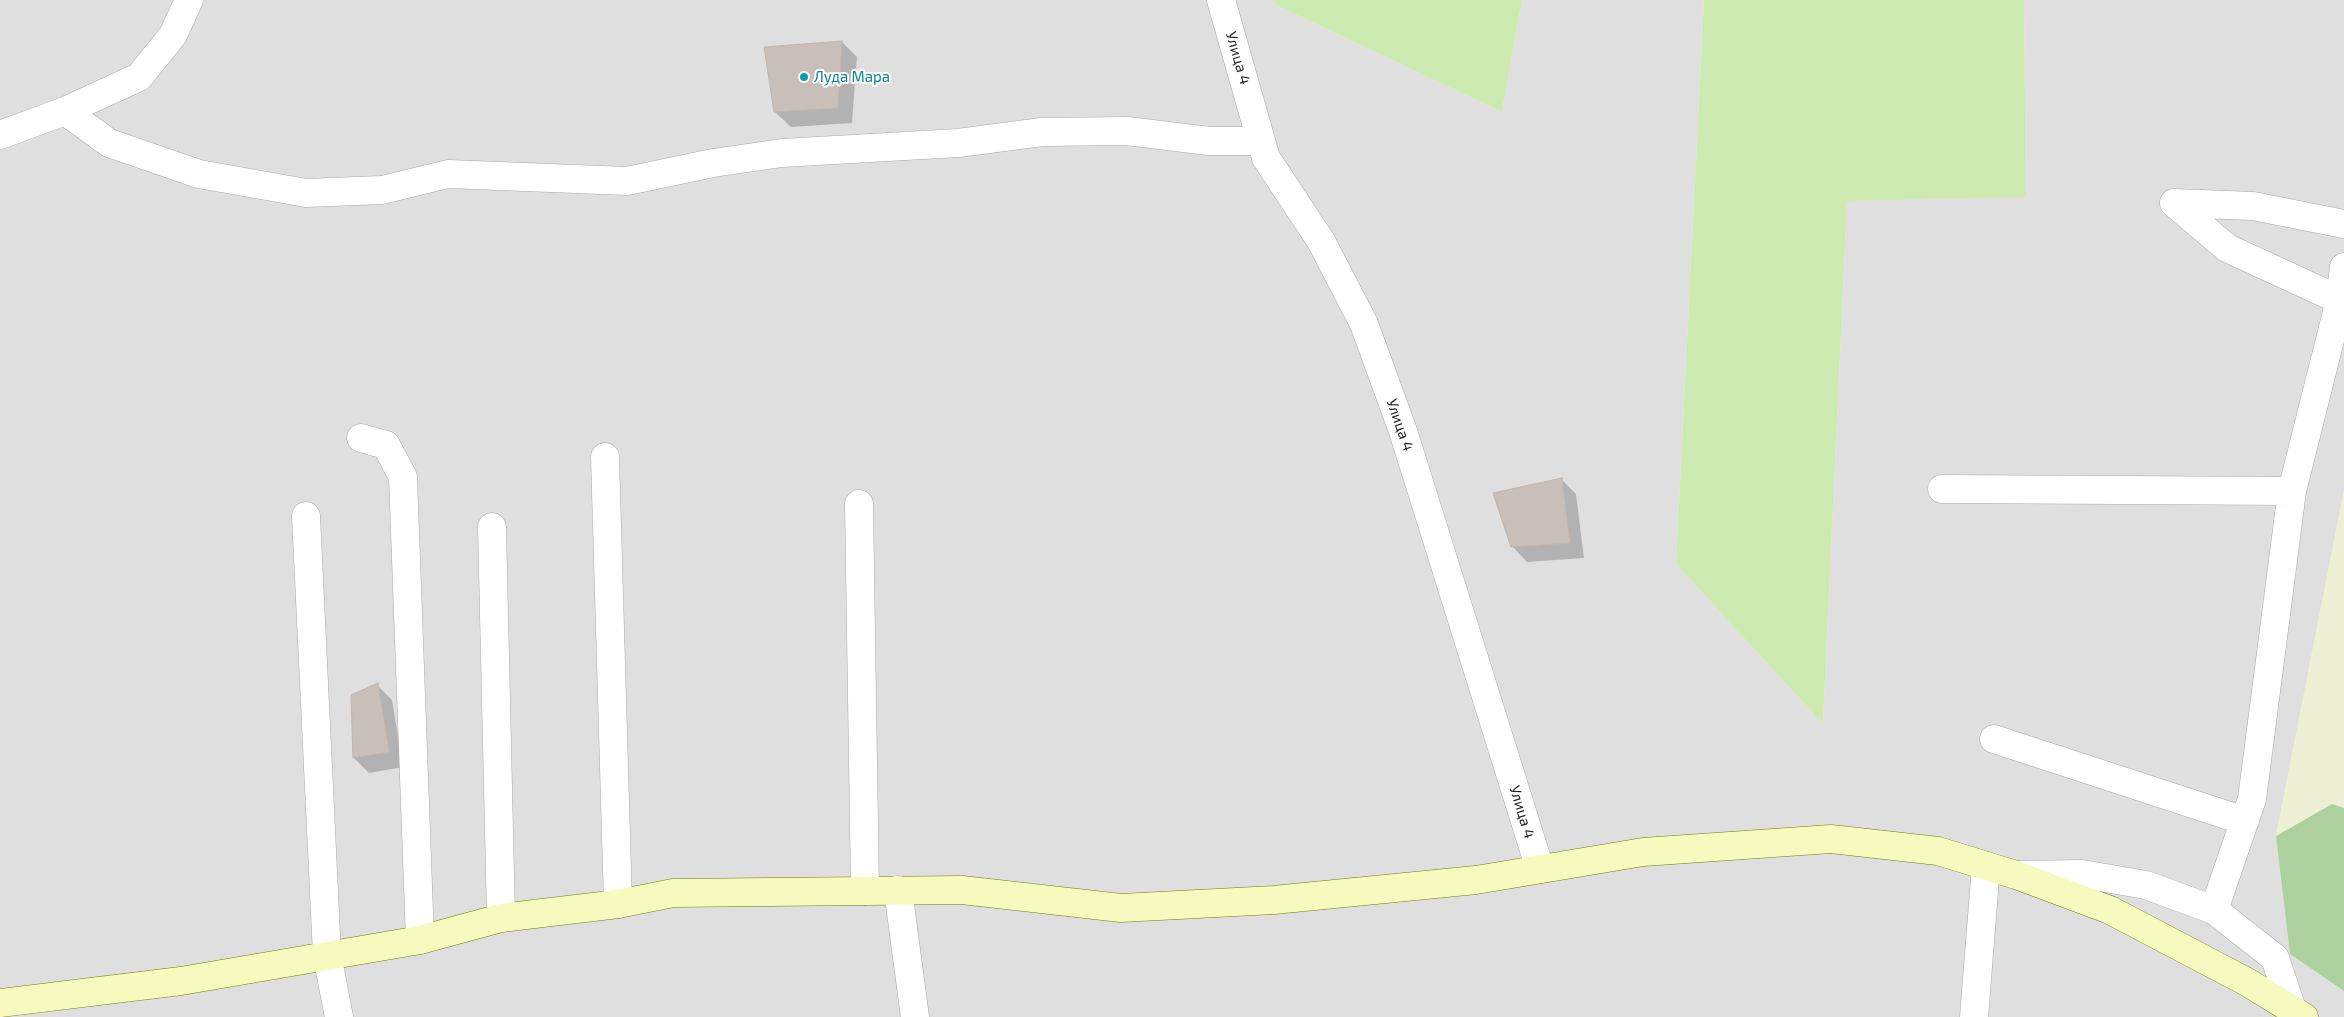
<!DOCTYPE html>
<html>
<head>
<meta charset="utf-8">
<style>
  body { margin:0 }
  canvas { display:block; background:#f2efe9 }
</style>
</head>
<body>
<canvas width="2344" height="1017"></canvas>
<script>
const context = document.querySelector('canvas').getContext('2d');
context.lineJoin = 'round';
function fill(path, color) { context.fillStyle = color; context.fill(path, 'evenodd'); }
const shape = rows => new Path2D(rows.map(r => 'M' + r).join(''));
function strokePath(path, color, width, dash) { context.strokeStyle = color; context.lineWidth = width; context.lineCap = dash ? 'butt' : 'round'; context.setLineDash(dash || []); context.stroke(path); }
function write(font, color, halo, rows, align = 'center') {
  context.font = font + ' "Exo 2",sans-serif'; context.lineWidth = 4; context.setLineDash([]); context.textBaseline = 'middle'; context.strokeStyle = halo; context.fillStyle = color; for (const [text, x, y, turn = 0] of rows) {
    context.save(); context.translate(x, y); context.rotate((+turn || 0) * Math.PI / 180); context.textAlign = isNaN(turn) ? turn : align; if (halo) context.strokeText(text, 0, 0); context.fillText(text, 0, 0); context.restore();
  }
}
const residential = shape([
  [0,0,1274,0,1276,5,1502,112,1522,0,1704,0,1676,564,1823,724,1847,201,2026,196,2024,0,2344,0,2344,490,2276,836,2290,954,2344,991,2344,1017,0,1017]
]);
const farmland = shape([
  [2344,490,2344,808,2332,804,2276,836]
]);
const grass = shape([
  [1274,0,1522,0,1502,112,1276,5],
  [1704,0,2024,0,2026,197,1847,201,1823,724,1676,564]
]);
const forest = shape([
  [2332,804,2344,808,2344,991,2290,954,2276,836]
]);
const shadow = shape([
  [842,42,857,57,852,123,791,127,775,112],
  [1561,479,1576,494,1584,558,1527,562,1512,546],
  [377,685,392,700,403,767,369,773,354,758]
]);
const building = shape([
  [842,41,838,108,774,112,764,47,842,41],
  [1562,478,1570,543,1511,547,1493,493,1562,478],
  [378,683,389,752,353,758,351,695,378,683]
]);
const street = shape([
  [1221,0,1266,158,1321,241,1364,324,1403,431,1540,869],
  [65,111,109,143,199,174,306,193,382,190,448,174,627,181,713,163,782,153,958,143,1042,132,1127,131,1209,141,1261,141],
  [0,135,65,111,139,77,173,35,189,0],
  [2174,203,2227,248,2340,300],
  [2174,203,2253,206,2344,224],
  [361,438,386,445,403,477,420,940],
  [605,457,618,904],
  [1942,489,2292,491],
  [859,504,865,891],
  [306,516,327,955,339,1017],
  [492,527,501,918],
  [1994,739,2245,821],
  [2018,875,2082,874,2146,885,2214,910,2275,958,2292,1009],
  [898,890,915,1017],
  [2214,910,2252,799,2292,491,2340,300,2344,267],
  [1974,1017,1986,866]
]);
const secondary = shape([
  [0,1003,181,981,420,940,501,918,618,904,673,893,962,890,1121,908,1274,900,1476,880,1643,852,1831,839,1938,851,2016,875,2110,910,2247,982,2304,1017]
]);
const markers = [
  [804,77,5,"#0f9aa8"]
];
const streetNames = [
  ["Улица 4",1238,58,74],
  ["Улица 4",1400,425,71],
  ["Улица 4",1522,812,73]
];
const cultureNames = [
  ["Луда Мара",814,77]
];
fill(residential, '#e0dfdf');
fill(farmland, '#eef0d5');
fill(grass, '#cdebb0');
fill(forest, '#add19e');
fill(shadow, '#0003');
fill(building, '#c7bfb8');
strokePath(building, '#c4b6ab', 1);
strokePath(street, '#a9a9a9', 29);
strokePath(secondary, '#707d05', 29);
strokePath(street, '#fff', 28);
strokePath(secondary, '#f7fabf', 28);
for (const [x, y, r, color] of markers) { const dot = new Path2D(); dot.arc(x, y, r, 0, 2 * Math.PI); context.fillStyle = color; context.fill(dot); strokePath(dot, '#fff', 2); }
write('15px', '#222', '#fff', streetNames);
write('15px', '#0d838f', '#fff', cultureNames, 'left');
</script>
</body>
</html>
